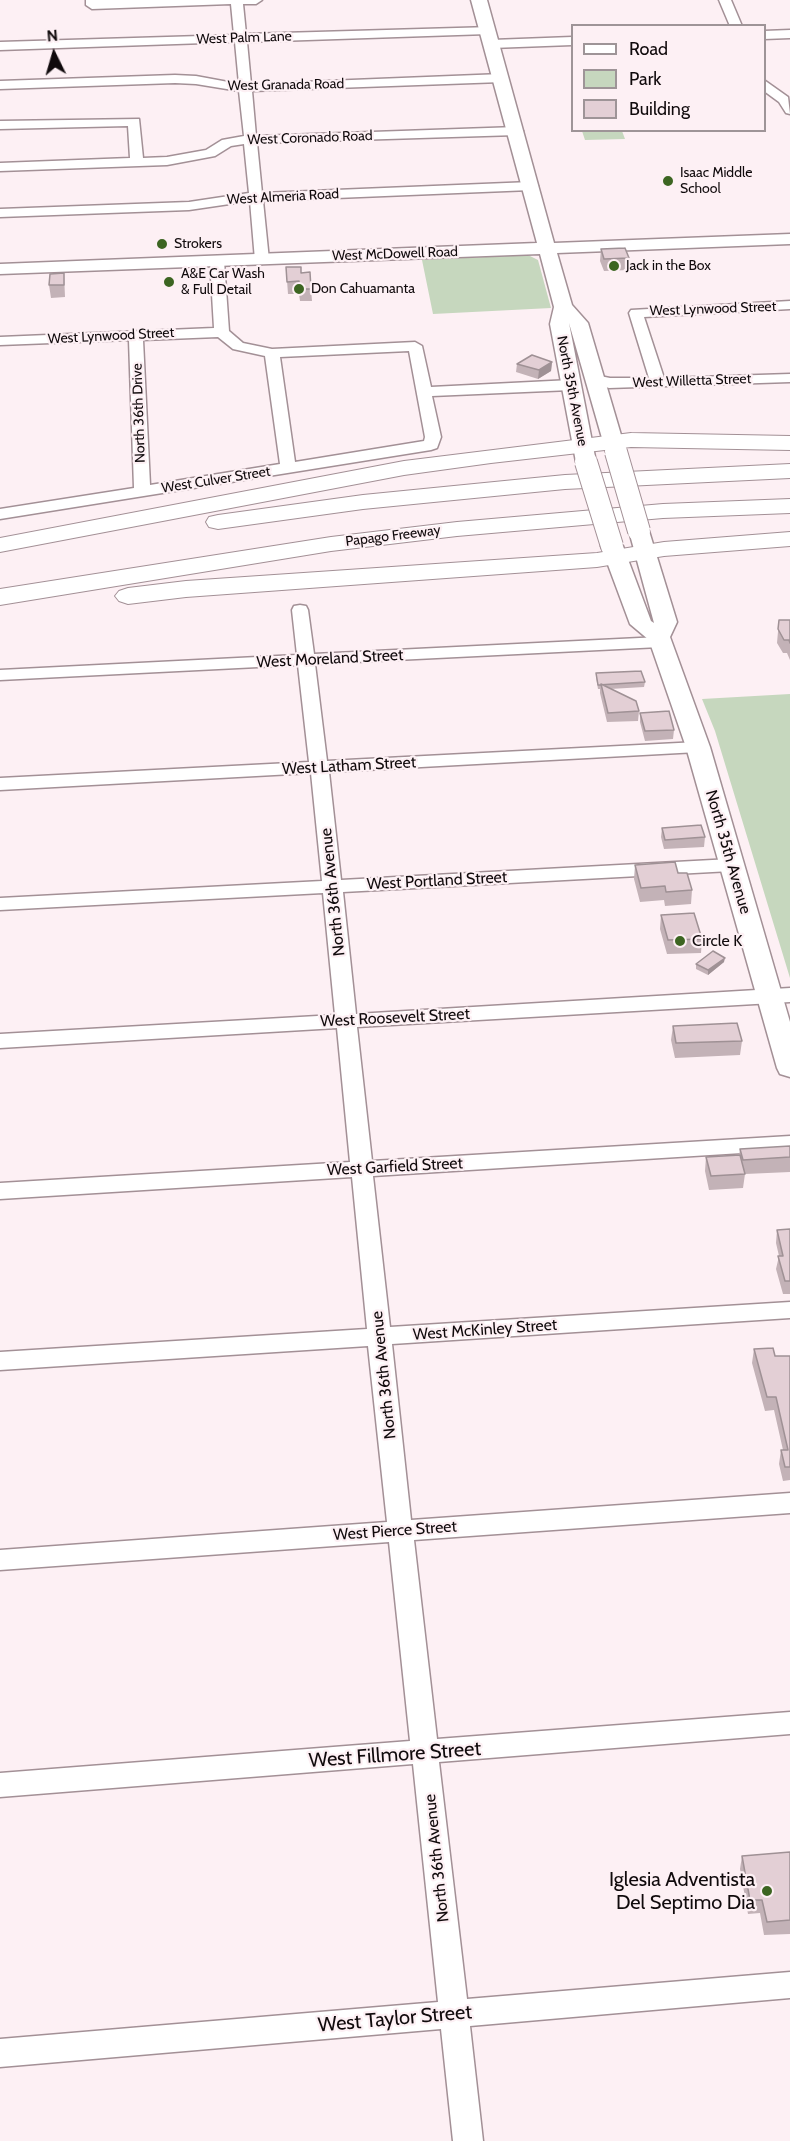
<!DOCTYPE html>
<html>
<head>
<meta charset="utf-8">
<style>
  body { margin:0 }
  #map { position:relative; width:790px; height:2141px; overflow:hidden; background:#fdf0f4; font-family:Cabin,sans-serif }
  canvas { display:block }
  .legend { position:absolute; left:571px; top:24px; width:195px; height:108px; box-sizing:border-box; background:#fdf0f4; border:2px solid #9e9497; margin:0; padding:8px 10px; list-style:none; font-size:18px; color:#100a0c }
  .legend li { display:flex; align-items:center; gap:12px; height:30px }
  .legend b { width:30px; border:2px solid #9e9497 }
  .north { position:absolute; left:24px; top:24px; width:60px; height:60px; -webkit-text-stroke:4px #fdf0f4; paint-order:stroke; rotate:355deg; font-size:16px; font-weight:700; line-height:24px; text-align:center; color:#100a0c }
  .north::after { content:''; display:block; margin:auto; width:21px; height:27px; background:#100a0c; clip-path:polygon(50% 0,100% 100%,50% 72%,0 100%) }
</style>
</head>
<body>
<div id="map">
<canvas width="790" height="2141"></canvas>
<ul class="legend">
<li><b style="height:8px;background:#fff"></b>Road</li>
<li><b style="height:16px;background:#c6d7be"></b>Park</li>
<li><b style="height:16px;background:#e3cfd5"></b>Building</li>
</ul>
<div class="north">N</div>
</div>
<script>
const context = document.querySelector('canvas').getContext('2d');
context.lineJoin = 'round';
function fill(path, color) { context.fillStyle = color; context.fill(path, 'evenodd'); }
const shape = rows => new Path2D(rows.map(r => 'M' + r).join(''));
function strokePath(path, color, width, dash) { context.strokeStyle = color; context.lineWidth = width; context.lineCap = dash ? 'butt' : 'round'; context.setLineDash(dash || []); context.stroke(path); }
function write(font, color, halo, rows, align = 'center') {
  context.font = font + ' Cabin,sans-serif'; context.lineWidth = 4.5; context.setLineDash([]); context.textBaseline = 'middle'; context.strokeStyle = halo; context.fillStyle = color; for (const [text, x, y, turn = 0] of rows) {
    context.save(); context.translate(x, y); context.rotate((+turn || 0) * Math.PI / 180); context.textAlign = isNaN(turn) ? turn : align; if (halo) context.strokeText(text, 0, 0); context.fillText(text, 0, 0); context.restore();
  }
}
const green = shape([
  [582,131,622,131,625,139,585,140],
  [528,255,538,260,551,308,433,314,422,260],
  [790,694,790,978,715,731,702,699]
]);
const minor = shape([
  [86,0,262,0,256,4,243,4,246,34,492,27,494,30,488,34,247,42,251,84,502,74,508,78,502,82,252,91,256,136,517,127,523,131,517,135,257,143,262,193,531,182,538,186,531,190,263,201,269,260,262,264,255,260,250,201,189,210,0,217,0,209,189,202,249,193,244,144,231,146,215,156,167,165,0,171,0,163,130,158,128,126,0,129,0,121,139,119,143,158,167,157,206,150,222,140,244,136,239,91,196,84,175,83,0,89,0,81,175,75,196,76,239,84,235,42,0,50,0,42,234,35,231,4,92,9,86,5,86,0],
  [719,0,731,0,742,26,730,26,719,0],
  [790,30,790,38,764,39,764,31,790,30],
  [572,37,572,45,492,48,486,44,492,40,572,37],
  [764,80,788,97,790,114,786,113,779,102,764,91,764,80],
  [217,257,224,261,229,331,243,343,272,349,415,342,422,346,431,387,571,380,579,385,571,390,432,396,441,437,437,448,431,450,0,519,0,509,134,488,129,340,0,345,0,337,214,328,210,261,217,257],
  [218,337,233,349,265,356,280,464,150,485,143,340,218,337],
  [409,351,425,437,424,441,295,462,280,357,409,351],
  [790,301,790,309,644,317,664,378,790,374,790,382,609,388,590,382,588,379,595,375,610,378,649,378,629,313,631,310,790,301],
  [300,605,306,606,308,610,314,654,660,637,666,638,669,642,666,646,660,647,315,664,327,761,698,742,704,743,707,747,704,751,698,752,329,772,341,880,731,859,738,861,741,865,738,869,731,871,343,892,356,1014,790,988,790,1002,357,1027,372,1161,790,1136,790,1150,373,1176,390,1327,790,1302,790,1318,392,1344,411,1520,790,1493,790,1513,414,1540,437,1739,790,1712,790,1734,439,1762,467,1999,790,1972,790,1998,470,2026,483,2141,453,2141,441,2029,0,2067,0,2039,438,2002,413,1764,0,1797,0,1773,410,1741,389,1542,0,1570,0,1550,387,1522,368,1346,0,1370,0,1352,367,1329,352,1177,0,1199,0,1183,350,1162,337,1028,0,1048,0,1034,335,1015,323,893,0,910,0,898,322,881,311,773,0,790,0,778,309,762,298,665,0,680,0,670,297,655,292,610,294,606,300,605]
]);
const major = shape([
  [471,0,487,0,554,243,790,234,790,244,557,253,572,305,588,323,626,452,623,456,616,458,609,456,606,452,569,323,596,462,593,466,586,468,579,466,576,462,550,324,554,307,540,254,0,274,0,264,537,243,471,0],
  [639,525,646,527,649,531,677,622,670,637,710,747,790,1022,790,1077,780,1074,777,1068,686,747,649,640,630,624,601,546,605,542,612,540,619,542,623,546,651,621,654,623,629,531,632,527,639,525]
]);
const highway = shape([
  [631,433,790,436,790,450,631,447,491,463,404,475,0,552,0,538,404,461,631,433],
  [790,464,790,478,565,489,363,509,218,529,209,527,206,522,209,517,218,515,363,495,565,475,790,464],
  [790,499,790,513,663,518,457,536,331,551,0,605,0,589,331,537,457,522,663,504,790,499],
  [790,532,790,546,664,556,597,567,186,597,128,604,119,601,115,596,119,591,128,588,186,581,597,553,664,542,790,532]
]);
const majorBridge = shape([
  [616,452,639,531],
  [586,462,612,546]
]);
const wall = shape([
  [601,249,629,258,628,270,604,271,600,261],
  [286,267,301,273,311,289,312,301,300,301,299,294,288,294],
  [64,273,65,297,51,298,49,285],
  [552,362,551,371,538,379,516,372,517,364],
  [779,620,790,620,790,660,787,653,783,653,777,643],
  [596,673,645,682,644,687,610,689,639,711,638,721,607,722,600,693,600,689,598,689,596,677],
  [640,713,674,730,673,739,645,741,640,722],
  [662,828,705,837,704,847,664,849,661,837],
  [635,865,678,873,692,890,691,904,665,906,664,900,640,902,634,879],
  [661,915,702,939,701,953,667,954,660,929],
  [724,962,708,975,696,969,696,964],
  [673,1026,742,1041,740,1055,675,1058,671,1040],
  [790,1146,790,1172,745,1174,743,1188,709,1190,705,1171,706,1157,739,1156,740,1149],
  [790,1229,790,1294,783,1294,776,1269,779,1256,776,1243,777,1230],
  [754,1349,775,1356,790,1356,790,1480,783,1481,779,1464,781,1450,783,1450,774,1410,765,1411,752,1363],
  [790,1852,790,1934,764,1935,760,1913,748,1914,740,1869,742,1856]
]);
const shadedWall = shape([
  [552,362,551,371,538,379,539,370],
  [725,958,724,962,708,975,708,970]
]);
const building = shape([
  [625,248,629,258,604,259,601,249,625,248],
  [286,267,301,267,301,273,310,272,311,289,299,289,299,281,287,282,286,267],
  [64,273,64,285,49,285,50,274,64,273],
  [532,355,552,362,539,370,517,364,532,355],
  [779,620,790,620,790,643,789,640,784,640,778,629,779,620],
  [641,671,645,682,598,685,596,673,641,671],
  [601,684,636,701,639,711,608,713,601,684],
  [669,711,674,730,645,731,640,713,669,711],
  [701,825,705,837,665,840,662,828,701,825],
  [675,862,678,873,687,873,692,890,666,892,665,886,641,888,635,865,675,862],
  [694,913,702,939,668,940,661,915,694,913],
  [713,951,725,958,708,970,696,964,713,951],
  [737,1023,742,1041,676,1043,673,1026,737,1023],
  [790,1146,790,1157,743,1160,740,1149,790,1146],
  [740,1155,745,1174,711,1176,706,1157,740,1155],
  [790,1229,790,1281,785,1281,778,1256,783,1256,777,1230,790,1229],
  [773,1348,775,1356,790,1356,790,1467,785,1467,781,1450,788,1450,776,1397,767,1397,754,1349,773,1348],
  [790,1852,790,1920,767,1922,762,1900,750,1900,742,1856,790,1852]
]);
const markers = [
  [668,181,6,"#3c6521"],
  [162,244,6,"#3c6521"],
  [614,266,6,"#3c6521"],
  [169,282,6,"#3c6521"],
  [299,289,6,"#3c6521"],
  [680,941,6,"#3c6521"],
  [767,1891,6,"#3c6521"]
];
const farStreetnames = [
  ["West Palm Lane",244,38,-2],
  ["West Granada Road",286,85,-1],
  ["West Coronado Road",310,138,-2],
  ["West Almeria Road",283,197,-3],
  ["West McDowell Road",395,254,-2],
  ["West Lynwood Street",713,309,-2],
  ["West Lynwood Street",111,336,-3],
  ["West Willetta Street",692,381,-2],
  ["North 35th Avenue",572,391,79],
  ["North 36th Drive",139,413,-92],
  ["West Culver Street",216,480,-9],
  ["Papago Freeway",393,536,-7]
];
const farPoinames = [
  ["Isaac Middle",680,173],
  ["School",680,189],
  ["Strokers",174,244],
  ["Jack in the Box",626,266],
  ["A&E Car Wash",181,274],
  ["& Full Detail",181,290],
  ["Don Cahuamanta",311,289]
];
const streetNames = [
  ["West Moreland Street",330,659,-3],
  ["West Latham Street",349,766,-3],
  ["North 35th Avenue",728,852,74],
  ["West Portland Street",437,881,-3],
  ["North 36th Avenue",333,892,-96],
  ["West Roosevelt Street",395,1018,-3],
  ["West Garfield Street",395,1167,-3],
  ["West McKinley Street",485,1330,-4],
  ["North 36th Avenue",384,1375,-96],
  ["West Pierce Street",395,1531,-4],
  ["North 36th Avenue",437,1858,-96]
];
const poiNames = [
  ["Circle K",692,941]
];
const nearStreetnames = [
  ["West Fillmore Street",395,1755,-4],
  ["West Taylor Street",395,2019,-5]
];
const nearPoinames = [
  ["Iglesia Adventista",755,1880],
  ["Del Septimo Dia",755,1903]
];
fill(green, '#c6d7be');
strokePath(minor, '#a39096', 3);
strokePath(major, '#a39096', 3);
strokePath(highway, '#a39096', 2);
fill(minor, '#fff');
fill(major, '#fff');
fill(highway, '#fff');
strokePath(majorBridge, '#a39096', 24, []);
strokePath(majorBridge, '#fff', 22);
fill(wall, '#c3b2b7');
fill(shadedWall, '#9f9195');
fill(building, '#e3cfd5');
strokePath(building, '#9f9195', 1.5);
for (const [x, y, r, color] of markers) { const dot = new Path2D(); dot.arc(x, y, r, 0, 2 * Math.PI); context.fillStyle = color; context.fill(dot); strokePath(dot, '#fdf0f4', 2); }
write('14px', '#100a0c', '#fdf0f4', farStreetnames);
write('14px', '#100a0c', '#fdf0f4', farPoinames, 'left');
write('16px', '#100a0c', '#fdf0f4', streetNames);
write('16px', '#100a0c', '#fdf0f4', poiNames, 'left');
write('20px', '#100a0c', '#fdf0f4', nearStreetnames);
write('20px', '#100a0c', '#fdf0f4', nearPoinames, 'right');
</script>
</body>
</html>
